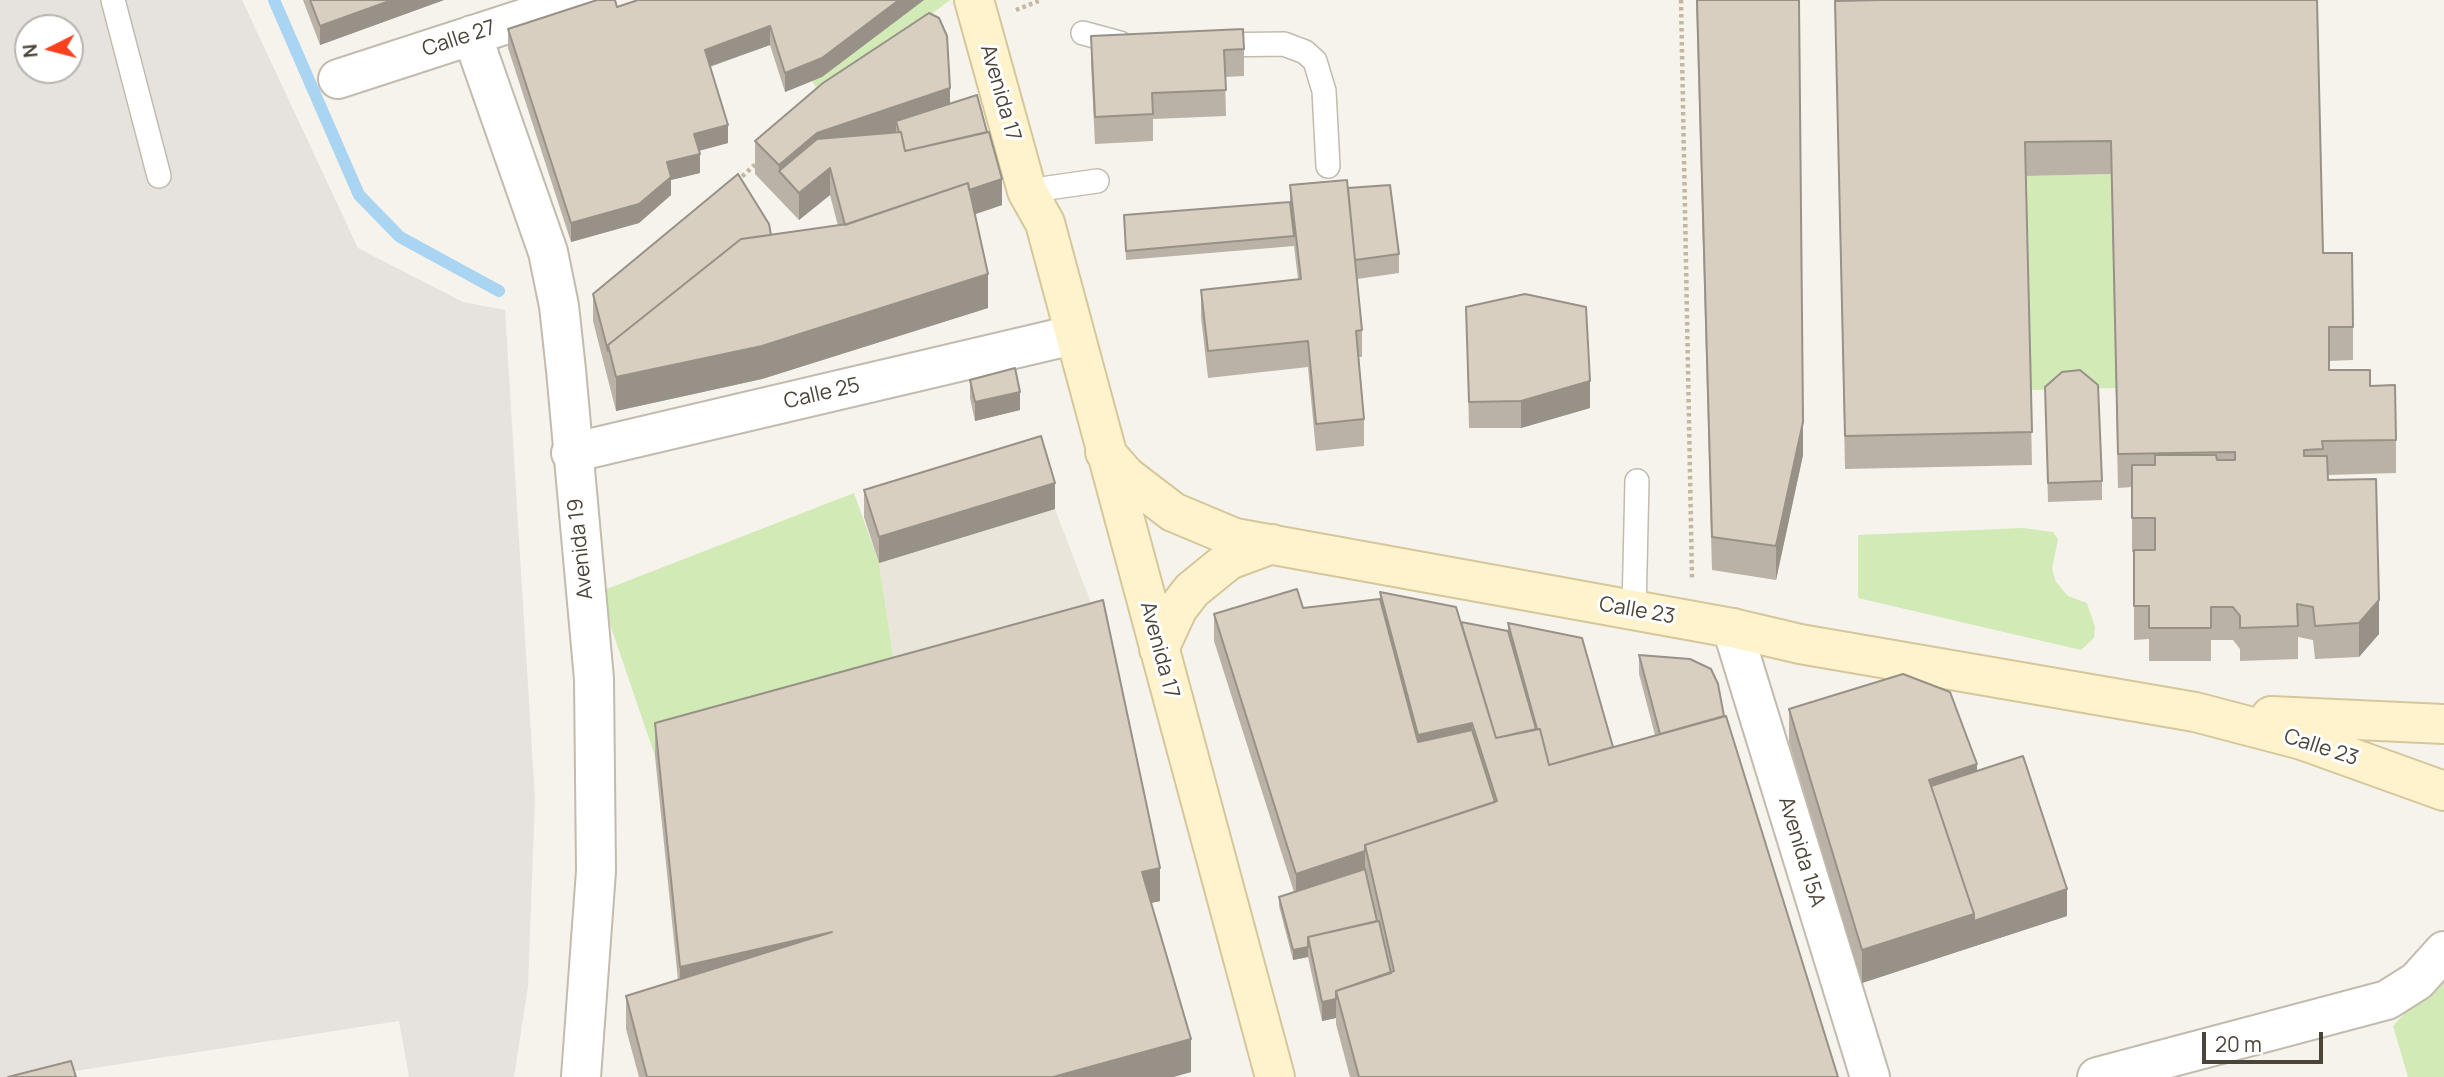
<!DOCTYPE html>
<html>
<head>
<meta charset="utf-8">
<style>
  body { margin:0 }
  #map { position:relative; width:2444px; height:1077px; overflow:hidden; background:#f6f3ec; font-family:Manrope,sans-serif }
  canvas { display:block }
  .north { position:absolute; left:14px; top:14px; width:70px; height:70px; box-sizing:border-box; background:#fff; border:2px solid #b7b4b0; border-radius:50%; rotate:264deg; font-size:19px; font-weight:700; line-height:28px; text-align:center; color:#4b4439 }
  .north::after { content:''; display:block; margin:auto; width:24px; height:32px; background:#fc3f1d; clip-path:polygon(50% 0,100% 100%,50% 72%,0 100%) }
  .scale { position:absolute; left:2202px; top:1032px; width:121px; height:32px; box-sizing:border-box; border:4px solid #4b4439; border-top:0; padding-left:9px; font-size:21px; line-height:24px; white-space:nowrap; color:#4b4439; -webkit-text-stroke:5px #fff; paint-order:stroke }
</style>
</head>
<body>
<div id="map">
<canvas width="2444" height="1077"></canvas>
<div class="north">N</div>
<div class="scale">20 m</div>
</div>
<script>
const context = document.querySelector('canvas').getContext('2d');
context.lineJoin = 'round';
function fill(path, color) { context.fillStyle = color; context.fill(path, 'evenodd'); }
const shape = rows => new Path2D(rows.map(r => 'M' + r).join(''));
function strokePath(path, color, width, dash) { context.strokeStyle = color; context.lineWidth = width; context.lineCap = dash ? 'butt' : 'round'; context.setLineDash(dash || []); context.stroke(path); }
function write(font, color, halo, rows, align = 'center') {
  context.font = font + ' Manrope,sans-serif'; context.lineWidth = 6; context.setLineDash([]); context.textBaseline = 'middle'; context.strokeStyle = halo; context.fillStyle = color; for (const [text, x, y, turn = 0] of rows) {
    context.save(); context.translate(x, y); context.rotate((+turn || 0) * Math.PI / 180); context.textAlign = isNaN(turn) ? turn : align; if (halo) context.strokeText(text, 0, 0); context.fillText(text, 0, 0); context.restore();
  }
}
const residential = shape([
  [1055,509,1103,634,898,690,879,563]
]);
const industrial = shape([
  [0,0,242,0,358,248,463,302,505,310,535,800,528,986,514,1077,409,1077,399,1021,36,1077,0,1077],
  [28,28,70,28,70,70,28,70]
]);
const green = shape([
  [924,0,950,0,822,98,812,81,822,77],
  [2111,174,2116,388,2030,390,2025,176],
  [854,493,879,563,898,690,655,756,599,592],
  [2023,528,2053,532,2058,539,2052,569,2056,582,2068,596,2087,603,2095,627,2094,638,2081,650,1858,598,1858,535],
  [2444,970,2444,1077,2408,1077,2393,1026]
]);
const stream = shape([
  [274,0,359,195,400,237,499,291]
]);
const path = shape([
  [1681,0,1692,579],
  [1016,10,1041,0],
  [737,181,757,163]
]);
const service = shape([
  [113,0,159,176],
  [1083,33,1120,43],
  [1213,45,1284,44,1305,52,1315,61,1324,91,1328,166],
  [1048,188,1097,181],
  [1634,610,1637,481]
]);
const minor = shape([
  [472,35,548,252,559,306,566,370,594,679,596,871,581,1077],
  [338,79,581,0],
  [571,453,1073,335],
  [1732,628,1870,1077],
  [2097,1077,2387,1000,2417,981,2444,951]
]);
const secondary = shape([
  [974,0,1027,191,1045,223,1275,1077],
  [1105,452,1126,476,1173,512,1235,538,1732,628,1800,644,2195,712,2302,740,2444,791],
  [1159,649,1178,608,1192,590,1229,560,1272,544],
  [2271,716,2444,724]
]);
const wall = shape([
  [303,0,444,0,320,45],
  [638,0,924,0,822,77,785,92,770,45,710,67,728,143,699,151,700,173,671,180,671,195,639,223,571,242,508,48,508,29,617,7],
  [1696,0,1799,0,1803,455,1776,580,1712,570],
  [1882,0,2323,253,2353,327,2353,360,2329,361,2329,370,2370,386,2396,440,2396,473,2328,475,2328,480,2379,634,2359,657,2315,659,2313,640,2298,637,2298,659,2240,661,2240,649,2233,640,2211,640,2211,661,2149,661,2149,639,2134,640,2134,552,2132,552,2132,487,2118,488,2111,174,2026,176,2032,465,1845,469,1835,1],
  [1091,36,1244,49,1244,76,1225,77,1226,116,1153,119,1153,141,1095,144,1091,62],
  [950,103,1002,205,975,214,988,308,762,379,616,411,593,321,593,294,771,235,838,226,830,195,799,220,755,174,755,141],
  [1290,185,1348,188,1399,254,1399,273,1357,279,1362,330,1362,357,1359,357,1364,419,1364,446,1316,451,1308,367,1208,378,1201,317,1201,290,1298,279,1294,246,1126,260,1124,215,1290,202],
  [1466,307,1590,408,1521,428,1469,428],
  [970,380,1020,410,975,421,970,398],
  [2045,387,2102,481,2102,500,2048,502],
  [864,490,1055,509,879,563,864,517],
  [1380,592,1461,622,1508,631,1508,623,1613,747,1655,735,1639,674,1639,655,1724,716,1838,1077,1350,1077,1336,1024,1336,1018,1322,1021,1308,957,1293,960,1279,906,1279,897,1294,892,1214,641,1214,614,1303,608,1380,599],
  [1789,709,1977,771,2067,916,1862,983,1789,742],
  [655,723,1160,901,1151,903,1191,1072,1173,1077,639,1077,626,1029,626,996,678,980,655,756]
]);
const shadedWall = shape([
  [392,0,444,0,320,45,320,26],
  [899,0,924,0,822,77,785,92,785,73],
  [770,26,770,45,705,68,705,50],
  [950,88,950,121,896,121,896,140,779,171,779,165,817,133],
  [728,125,728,143,694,152,694,134],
  [700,154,700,173,671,180,671,195,639,223,571,242,571,223,667,162],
  [830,168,830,195,799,220,799,193],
  [1002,179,1002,205,847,258,847,231],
  [988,274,988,308,762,379,616,411,616,377],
  [1590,381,1590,408,1521,428,1521,401],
  [1020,392,1020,410,975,421,975,402],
  [1803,422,1803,455,1776,580,1776,546],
  [1055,483,1055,509,879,563,879,537],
  [2379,600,2379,634,2359,657,2359,623],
  [1472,723,1472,756,1418,769,1418,735],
  [1977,764,1977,797,1937,811,1929,780],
  [1365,851,1365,878,1296,900,1296,874],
  [1160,868,1160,901,1142,905,1142,872],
  [2067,889,2067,916,1862,983,1862,950,1974,914],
  [832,932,680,1000,680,967],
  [1308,947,1308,957,1293,960,1293,950],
  [1336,999,1336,1018,1322,1021,1322,1002],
  [1191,1039,1191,1072,1173,1077,1053,1077]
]);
const building = shape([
  [310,0,392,0,320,26,310,0],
  [597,0,615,0,617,7,638,0,899,0,822,58,785,73,770,26,705,50,728,125,694,134,700,154,667,162,671,177,639,204,571,223,508,29,597,0],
  [1697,0,1799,0,1803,422,1776,546,1712,537,1697,0],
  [1882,0,2317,0,2323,253,2352,253,2353,327,2329,327,2329,370,2370,370,2370,386,2395,385,2396,440,2322,441,2323,449,2304,450,2304,456,2327,456,2328,480,2376,479,2379,600,2359,623,2315,626,2313,607,2297,604,2298,626,2240,628,2240,616,2233,607,2211,607,2211,628,2149,628,2149,606,2134,606,2134,550,2155,550,2155,518,2132,518,2132,465,2155,465,2155,455,2216,455,2217,460,2235,460,2235,452,2118,454,2111,141,2025,142,2032,432,1845,436,1835,1,1882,0],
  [929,13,939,18,947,36,950,88,817,133,779,165,755,141,823,83,929,13],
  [1243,29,1244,49,1224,50,1226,90,1152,93,1153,114,1095,117,1091,36,1243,29],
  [977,95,987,132,905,151,901,132,899,132,896,121,977,95],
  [901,132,905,151,989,132,1002,179,969,190,968,183,845,225,830,168,799,193,779,171,817,139,901,132],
  [738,174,769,224,771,235,741,239,608,345,608,351,593,294,738,174],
  [1347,180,1362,330,1356,331,1364,419,1316,424,1308,341,1208,351,1201,290,1301,279,1290,185,1347,180],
  [968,183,988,274,762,346,616,377,608,345,741,239,847,224,968,183],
  [1390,185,1399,254,1355,260,1348,188,1390,185],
  [1290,202,1294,236,1126,251,1124,215,1290,202],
  [1525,294,1586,307,1590,381,1521,401,1469,402,1466,307,1525,294],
  [1015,368,1020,392,975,402,970,380,1015,368],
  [2080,370,2098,385,2102,481,2048,483,2045,387,2062,372,2080,370],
  [1041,436,1055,483,879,537,864,490,1041,436],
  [1297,589,1303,608,1380,599,1418,742,1472,730,1495,802,1365,845,1365,851,1296,874,1214,614,1297,589],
  [1380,592,1456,607,1496,738,1540,729,1549,765,1726,716,1838,1077,1359,1077,1336,991,1394,971,1365,845,1497,801,1472,723,1418,735,1380,592],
  [1103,600,1160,868,1142,872,1191,1039,1053,1077,647,1077,626,996,832,932,680,967,655,723,1103,600],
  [1461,622,1508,631,1536,729,1496,738,1461,622],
  [1508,623,1582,638,1613,747,1549,765,1540,729,1537,729,1508,623],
  [1639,655,1690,659,1711,669,1718,684,1724,716,1660,734,1639,655],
  [1903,674,1950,692,1977,764,1929,780,1974,914,1862,950,1789,709,1903,674],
  [2023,756,2067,889,1974,921,1974,914,1931,786,2023,756],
  [1365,869,1377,921,1308,937,1308,947,1293,950,1279,897,1365,869],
  [1379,921,1391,973,1336,991,1336,999,1322,1002,1308,937,1379,921],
  [71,1061,76,1077,8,1077,71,1061]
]);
const streetNames = [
  ["Calle 27",459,39,-18],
  ["Avenida 17",1000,93,74],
  ["Calle 25",822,394,-13],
  ["Avenida 19",581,549,-96],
  ["Calle 23",1637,611,10],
  ["Avenida 17",1159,650,75],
  ["Calle 23",2321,748,18],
  ["Avenida 15A",1801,852,73]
];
fill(residential, '#eae5da');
fill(industrial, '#e6e2dd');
fill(green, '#d2eab5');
strokePath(stream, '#a9d4f2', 12);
strokePath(service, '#c2bbae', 26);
strokePath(minor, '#c2bbae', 42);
strokePath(secondary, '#d6c79b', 42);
strokePath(path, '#c4b79f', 4.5, [3.5, 3.5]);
strokePath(service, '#fff', 23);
strokePath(minor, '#fff', 38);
strokePath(secondary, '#fff3cd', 38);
fill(wall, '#bab2a6');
fill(shadedWall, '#979187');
fill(building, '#d8cfc1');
strokePath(building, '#979187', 2);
write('21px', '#4b4439', '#fff', streetNames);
</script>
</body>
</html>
